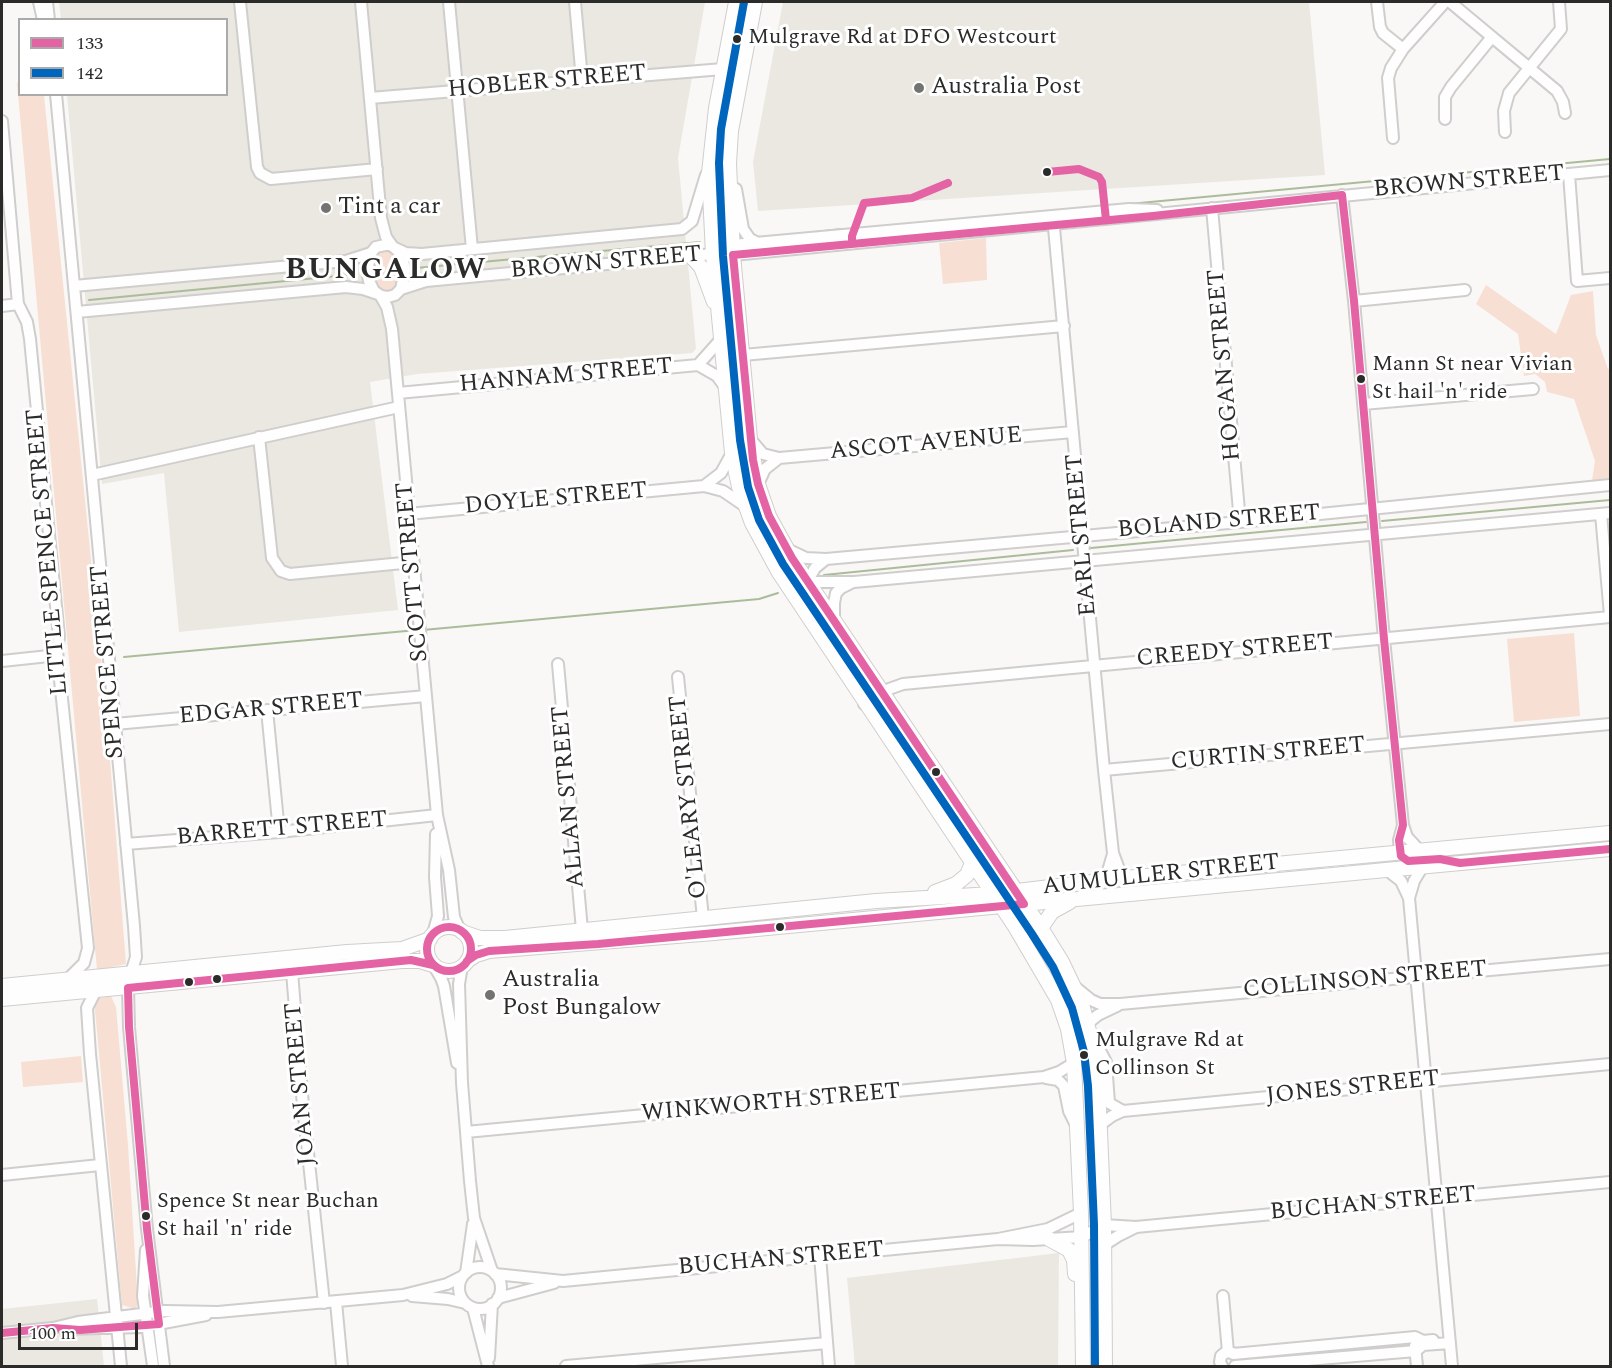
<!DOCTYPE html>
<html>
<head>
<meta charset="utf-8">
<style>
  body { margin:0 }
  #map { position:relative; width:1612px; height:1368px; overflow:hidden; background:#f9f8f6; font-family:Spectral,serif }
  canvas { display:block }
  .frame { position:absolute; inset:0; border:3px solid #2b2b29; pointer-events:none }
  .legend { position:absolute; left:18px; top:18px; width:210px; height:78px; box-sizing:border-box; background:#fff; border:2px solid #aaaaa9; margin:0; padding:8px 10px; list-style:none; font-size:18px; color:#2b2b29 }
  .legend li { display:flex; align-items:center; gap:12px; height:30px }
  .legend b { width:30px; border:2px solid #aaaaa9 }
  .scale { position:absolute; left:18px; top:1323px; width:120px; height:27px; box-sizing:border-box; border:3px solid #2b2b29; border-top:0; padding-left:8px; font-size:18px; line-height:21px; white-space:nowrap; color:#2b2b29; -webkit-text-stroke:4px #fff; paint-order:stroke }
</style>
</head>
<body>
<div id="map">
<canvas width="1612" height="1368"></canvas>
<div class="frame"></div>
<ul class="legend">
<li><b style="height:8px;background:#e463a4"></b>133</li>
<li><b style="height:8px;background:#0065bd"></b>142</li>
</ul>
<div class="scale">100 m</div>
</div>
<script>
const context = document.querySelector('canvas').getContext('2d');
context.lineJoin = 'round';
function fill(path, color) { context.fillStyle = color; context.fill(path, 'evenodd'); }
const shape = rows => new Path2D(rows.map(r => 'M' + r).join(''));
function strokePath(path, color, width, dash) { context.strokeStyle = color; context.lineWidth = width; context.lineCap = dash ? 'butt' : 'round'; context.setLineDash(dash || []); context.stroke(path); }
function write(font, color, halo, rows, align = 'center') {
  context.font = font + ' Spectral,serif'; context.lineWidth = 6; context.setLineDash([]); context.textBaseline = 'middle'; context.strokeStyle = halo; context.fillStyle = color; for (const [text, x, y, turn = 0] of rows) {
    context.save(); context.translate(x, y); context.rotate((+turn || 0) * Math.PI / 180); context.textAlign = isNaN(turn) ? turn : align; if (halo) context.strokeText(text, 0, 0); context.fillText(text, 0, 0); context.restore();
  }
}
const built = shape([
  [59,2,705,2,678,158,696,349,692,353,417,374,370,382,398,610,179,632,164,473,102,484,67,95,226,94,226,20,61,19],
  [783,2,1309,2,1325,175,758,211,753,162],
  [1059,1253,1058,1366,855,1366,847,1278],
  [97,1299,104,1366,2,1366,2,1309]
]);
const green = shape([
  [17,83,19,83,20,94,44,95,106,708,126,964,97,970],
  [986,238,987,280,943,284,939,243],
  [383,251,388,251,394,255,399,268,396,285,389,291,382,290,378,286,373,271,375,259,377,255],
  [1486,285,1556,334,1571,295,1593,291,1596,335,1608,369,1610,368,1610,478,1592,480,1595,461,1574,399,1547,392,1545,382,1535,374,1524,376,1518,334,1476,304],
  [1574,633,1580,716,1514,722,1507,639],
  [111,996,116,1007,128,1145,138,1304,135,1309,122,1305,94,999],
  [81,1056,83,1082,23,1087,21,1062]
]);
const stream = shape([
  [1129,204,1610,159],
  [797,234,842,229],
  [761,237,777,236],
  [416,268,700,242],
  [89,300,348,275,357,273],
  [1382,521,1610,500],
  [1091,548,1366,522],
  [824,575,1073,550],
  [423,630,759,599,778,593],
  [124,657,417,630]
]);
const minor = shape([
  [39,2,43,20],
  [47,2,49,20],
  [240,2,257,167,260,173,271,179,377,169],
  [361,2,381,218,386,237,393,247],
  [449,2,472,249],
  [575,2,582,80],
  [1377,2,1380,27,1383,33,1403,49],
  [1450,2,1557,91,1563,102,1565,113],
  [56,94,134,926,136,957,131,973],
  [370,98,723,69],
  [1445,119,1445,97,1451,87,1492,37],
  [2,121,18,304,27,322,30,339,59,637,57,651,88,948,84,963,68,979],
  [1505,132,1504,111,1509,93,1561,29,1559,2],
  [1393,138,1388,78,1391,68,1403,49,1445,2],
  [1569,174,1577,281,1610,278],
  [736,189,743,229,750,239,756,242],
  [1342,195,1354,301,1384,639,1403,825,1407,837,1419,850],
  [1212,208,1240,522],
  [1053,217,1104,770,1113,853,1120,872,1125,878],
  [385,245,391,245,398,251,403,260,405,270,401,289,395,295,388,297,381,296,374,291,369,281,367,271,371,253,376,247,385,245],
  [733,245,1129,209,1157,210],
  [395,248,406,253,422,254,682,229,692,221,706,175],
  [733,255,1610,170],
  [74,286,346,261,371,253],
  [401,289,426,281,713,254],
  [380,295,387,307,392,329,437,815,449,870,454,917,460,931],
  [1354,301,1465,290],
  [2,306,18,304],
  [77,312,346,287,363,289,378,294],
  [743,355,1064,326],
  [698,365,717,376,725,387],
  [398,393,698,365,722,338],
  [1363,404,1533,389],
  [259,437,272,558,281,571,290,574,413,562],
  [751,440,763,454,779,458,1073,432],
  [92,475,399,407],
  [758,484,765,469,779,458],
  [704,486,721,473,732,453],
  [408,514,704,486,723,491,745,506],
  [1601,514,1610,615],
  [787,549,806,558,826,559,1240,522,1610,485],
  [826,559,815,568,807,582,854,582,1610,513],
  [834,621,834,603,836,593,841,588,851,583],
  [2,661,49,656,57,651],
  [558,664,582,930],
  [678,677,703,918],
  [864,704,889,689,903,684,1610,617],
  [267,710,279,832],
  [115,724,426,696],
  [1104,770,1610,724],
  [126,844,279,832,437,815],
  [1400,852,1399,840,1403,825],
  [1387,870,1401,881,1409,898,1452,1366],
  [1100,881,1108,871,1113,854],
  [1409,898,1414,881,1423,866],
  [433,934,438,916,435,877,436,834],
  [434,966,441,978,444,986,457,1063],
  [462,966,459,984,462,1083,470,1181,474,1218,492,1271],
  [292,972,303,1106,324,1303],
  [1075,987,1091,1000,1100,1004,1120,1004,1610,959],
  [128,988,129,1027,147,1229,164,1366],
  [96,990,87,1008,90,1054,121,1366],
  [1088,1023,1098,1015,1117,1006],
  [1095,1041,1106,1062,1109,1103,1123,1111],
  [1046,1078,1058,1080,1064,1086,1069,1111,1075,1123],
  [1100,1125,1112,1116,1123,1111,1610,1064],
  [466,1132,1044,1077,1059,1072,1074,1063],
  [2,1175,100,1165],
  [998,1239,1033,1240,1082,1237,1104,1225,1136,1227,1610,1182],
  [1104,1245,1118,1236,1136,1227],
  [146,1250,143,1296,153,1366],
  [820,1256,829,1366],
  '459 1288a21 21 0 1 1 42 0a21 21 0 1 1-42 0Z',
  [466,1273,473,1224],
  [495,1274,563,1281,998,1239,1048,1229,1081,1213],
  [412,1296,448,1299,465,1303],
  [1223,1296,1228,1352],
  [498,1298,554,1283],
  [336,1302,342,1366],
  [473,1308,488,1366],
  [64,1329,142,1327,206,1315],
  [2,1333,53,1328,78,1322,165,1311,218,1312,403,1295,447,1284,463,1276],
  [1415,1346,1417,1366],
  [1233,1354,1415,1337,1423,1341,1433,1340],
  [489,1358,492,1304],
  [566,1366,827,1343],
  [1222,1366,1220,1362,1221,1356,1226,1352,1233,1353],
  [1235,1366,1416,1351,1423,1345,1450,1343]
]);
const major = shape([
  [736,2,716,108,709,173,713,254,732,453,739,487,752,523,778,571,1014,925,1058,1000,1068,1029,1074,1063,1081,1213,1083,1366],
  [755,2,731,131,729,163,733,255,750,439,758,484,769,516,792,558,1041,928,1062,962,1082,1004,1094,1050,1098,1085,1104,1225,1105,1366],
  [691,256,701,267,714,302],
  [935,892,956,884,967,875,972,863],
  '427 949a22 22 0 1 1 44 0a22 22 0 1 1-44 0Z',
  [1041,928,1052,912,1070,902],
  [462,932,480,938,505,938,876,901,992,894,1125,878,1610,833],
  [467,961,476,955,489,951,714,933,1610,849],
  [2,986,347,952,402,949,430,939],
  [2,999,402,961,420,961,433,965],
  [1049,1239,1069,1250,1074,1260,1075,1274]
]);
const bus1 = shape([
  [1047,172,1079,169,1099,177,1102,182,1106,220],
  [852,244,852,236,864,203,912,198,948,183],
  '427 949a22 22 0 1 1 44 0a22 22 0 1 1-44 0Z',
  [467,961,476,955,489,951,598,944,1024,904,792,558,769,516,758,484,753,460,733,255,1153,216,1342,195,1354,301,1384,639,1403,825,1399,840,1401,856,1408,861,1440,859,1460,863,1610,849],
  [2,1333,53,1328,80,1330,159,1324,147,1229,129,1027,128,988,411,960,433,965]
]);
const bus2 = shape([
  [744,2,721,129,719,163,723,256,740,440,748,487,759,520,783,564,1032,934,1053,967,1072,1008,1084,1052,1088,1086,1094,1225,1095,1366]
]);
const markers = [
  [737,39,5,"#2b2b29"],
  [919,88,6,"#737371"],
  [1047,172,5,"#2b2b29"],
  [326,208,6,"#737371"],
  [1361,379,5,"#2b2b29"],
  [936,772,5,"#2b2b29"],
  [780,927,5,"#2b2b29"],
  [217,979,5,"#2b2b29"],
  [189,982,5,"#2b2b29"],
  [490,995,6,"#737371"],
  [1084,1055,5,"#2b2b29"],
  [146,1216,5,"#2b2b29"]
];
const busNames = [
  ["Mulgrave Rd at DFO Westcourt",748,39],
  ["Mann St near Vivian",1372,366],
  ["St hail 'n' ride",1372,394],
  ["Mulgrave Rd at",1095,1042],
  ["Collinson St",1095,1070],
  ["Spence St near Buchan",157,1203],
  ["St hail 'n' ride",157,1231]
];
const streetNames = [
  ["HOBLER STREET",547,83,-5],
  ["BROWN STREET",1469,183,-5],
  ["BROWN STREET",606,264,-5],
  ["HOGAN STREET",1226,365,-95],
  ["HANNAM STREET",566,377,-5],
  ["ASCOT AVENUE",926,445,-5],
  ["DOYLE STREET",556,500,-5],
  ["BOLAND STREET",1219,523,-5],
  ["EARL STREET",1083,535,-95],
  ["LITTLE SPENCE STREET",49,552,-95],
  ["SCOTT STREET",414,572,-95],
  ["CREEDY STREET",1235,652,-5],
  ["SPENCE STREET",109,662,-95],
  ["EDGAR STREET",271,710,-5],
  ["CURTIN STREET",1268,755,-5],
  ["ALLAN STREET",570,797,-95],
  ["O'LEARY STREET",690,797,-96],
  ["BARRETT STREET",282,830,-5],
  ["AUMULLER STREET",1161,876,-6],
  ["COLLINSON STREET",1365,981,-5],
  ["JOAN STREET",302,1084,-95],
  ["JONES STREET",1353,1089,-6],
  ["WINKWORTH STREET",771,1104,-5],
  ["BUCHAN STREET",1373,1205,-5],
  ["BUCHAN STREET",781,1260,-5]
];
const poiNames = [
  ["Australia Post",931,88],
  ["Tint a car",338,208],
  ["Australia",502,981],
  ["Post Bungalow",502,1009]
];
const districtNames = [
  ["BUNGALOW",386,272]
];
fill(built, '#eae8e1');
fill(green, '#f8dfd4');
strokePath(stream, '#abbc9a', 2);
strokePath(minor, '#cfcecc', 14);
strokePath(major, '#cfcecc', 16);
strokePath(minor, '#fefefe', 10);
strokePath(major, '#fefefe', 14);
strokePath(bus1, '#e463a4', 8);
strokePath(bus2, '#0065bd', 8);
for (const [x, y, r, color] of markers) { const dot = new Path2D(); dot.arc(x, y, r, 0, 2 * Math.PI); context.fillStyle = color; context.fill(dot); strokePath(dot, '#fff', 2); }
write('22px', '#2b2b29', '#fff', busNames, 'left');
write('24px', '#2b2b29', '#fff', streetNames);
write('24px', '#2b2b29', '#fff', poiNames, 'left');
context.letterSpacing = '1.5px';
write('bold 30px', '#2b2b29', '#fff', districtNames);
context.letterSpacing = '0px';
</script>
</body>
</html>
